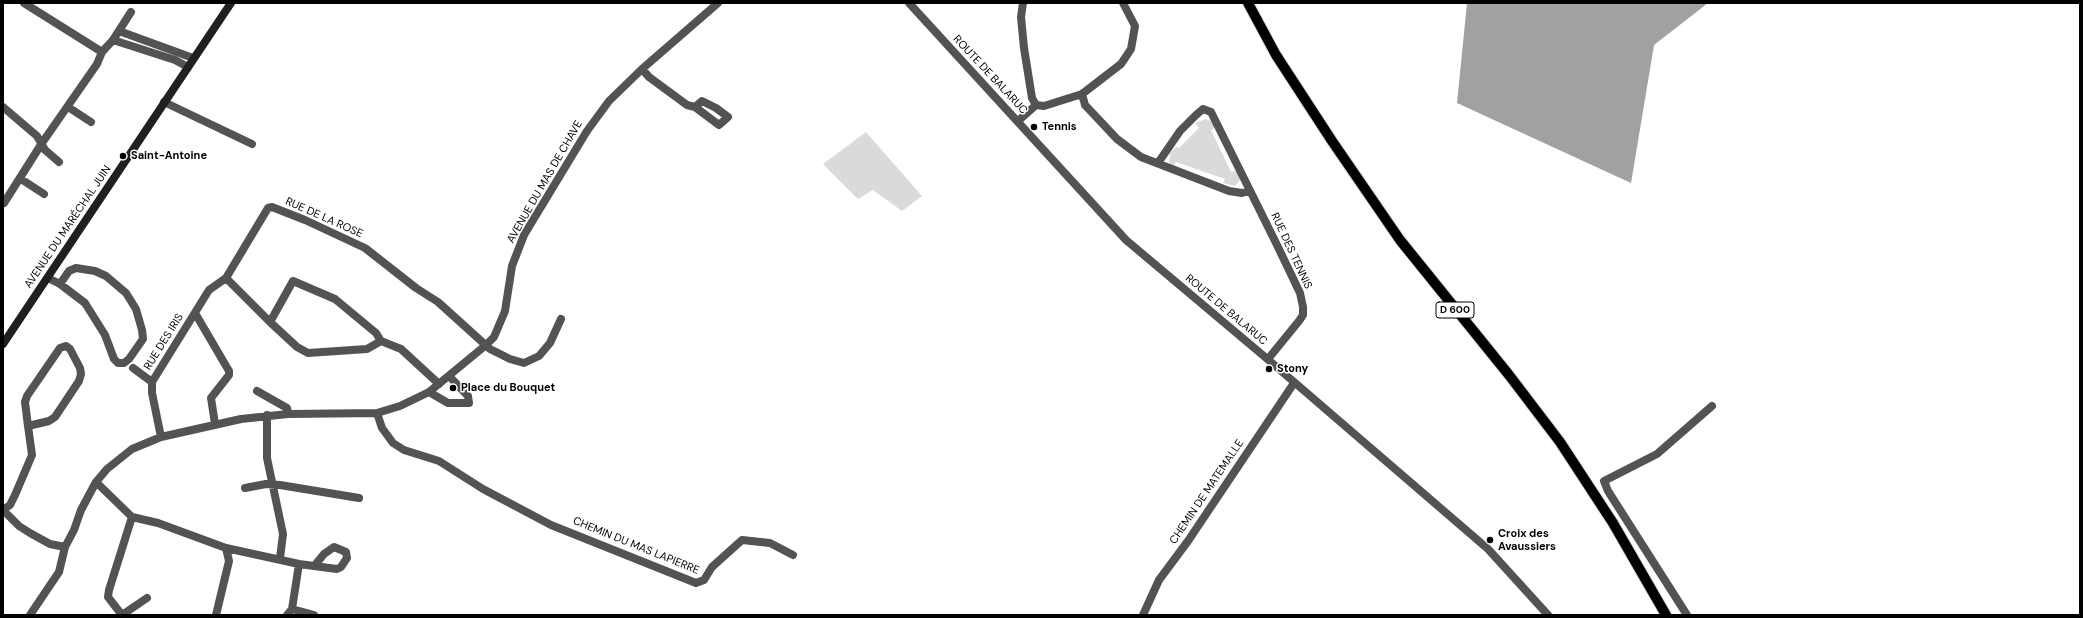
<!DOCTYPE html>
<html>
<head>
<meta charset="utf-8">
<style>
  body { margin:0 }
  #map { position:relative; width:2083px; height:618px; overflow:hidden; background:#fff; font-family:"DM Sans",sans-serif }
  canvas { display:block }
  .frame { position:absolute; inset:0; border:4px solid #000; pointer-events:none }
</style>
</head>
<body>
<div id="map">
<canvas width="2083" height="618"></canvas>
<div class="frame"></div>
</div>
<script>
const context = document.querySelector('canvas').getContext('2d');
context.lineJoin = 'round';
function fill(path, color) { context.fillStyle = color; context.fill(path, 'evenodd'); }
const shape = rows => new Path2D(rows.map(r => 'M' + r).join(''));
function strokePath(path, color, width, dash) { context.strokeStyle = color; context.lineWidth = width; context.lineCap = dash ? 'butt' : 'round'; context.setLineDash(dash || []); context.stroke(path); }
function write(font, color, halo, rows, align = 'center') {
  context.font = font + ' "DM Sans",sans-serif'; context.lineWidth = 3; context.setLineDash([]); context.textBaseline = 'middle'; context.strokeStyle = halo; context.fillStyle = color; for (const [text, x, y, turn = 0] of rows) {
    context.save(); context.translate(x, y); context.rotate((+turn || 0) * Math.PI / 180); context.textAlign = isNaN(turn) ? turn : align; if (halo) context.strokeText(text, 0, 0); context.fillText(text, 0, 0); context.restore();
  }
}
const green = shape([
  [1206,119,1213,122,1216,127,1211,130,1231,172,1236,171,1239,174,1240,180,1235,186,1223,183,1225,179,1176,162,1173,167,1169,162,1170,153,1176,147,1179,148,1199,128,1195,123],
  [866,132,922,196,902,211,873,190,858,199,823,164]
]);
const water = shape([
  [1467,3,1708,3,1654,45,1631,183,1457,103]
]);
const minor = shape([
  [24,3,102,52],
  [1023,3,1021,17,1024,48,1032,98,1036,105],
  [119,31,193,58],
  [113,40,175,60,188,67],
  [642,69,649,77,687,105,695,107,719,125,728,117,716,108,702,101,695,107],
  [1082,94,1085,105,1117,139,1141,157,1229,191,1242,193,1249,191],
  [164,102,252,144],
  [3,107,37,136,45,150,59,162],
  [68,107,91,122],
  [1018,121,1036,105,1044,106,1082,94,1121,64,1131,49,1135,26,1123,3],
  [1158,163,1180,131,1196,115,1203,109,1211,112,1277,245,1300,293,1303,307,1303,315,1299,321,1268,359],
  [21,179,44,194],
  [4,203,42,143,97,64,102,52,113,40,131,12],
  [48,278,60,284,85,303,105,335,114,359,118,363,124,363,129,359,143,339,142,330,136,309,126,293,106,276,95,271,76,268,69,271,60,284],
  [195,313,229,371,229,375,211,398,215,424],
  [270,322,293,281,335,299,376,333,381,341,401,349,439,384],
  [381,341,367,349,308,353,297,347,270,322,226,278,268,208,272,207,305,220,365,248,416,288,438,302,490,349,510,359,524,363,539,356,550,343,561,319],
  [133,368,152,382],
  [257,391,287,408,288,414],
  [429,392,448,403,469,403,468,396,449,376],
  [377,413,382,428,393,443,404,450,439,461,483,489,551,525,696,583,704,580,712,567,742,540,770,543,793,555],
  [267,415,267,458,283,534,280,558],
  [161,437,152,393,152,382,209,290,226,278],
  [96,482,132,517,158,523,226,548,299,564,337,569,341,567,347,558,346,552,334,547,324,554,315,565],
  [245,488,266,484,280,485,359,498],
  [3,510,10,505,15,495,32,455,28,426,25,402,27,396,60,348,66,346,70,349,80,368,81,374,79,381,55,417,49,421,28,426],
  [3,510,19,526,30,533,50,544,65,547],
  [292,609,314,615],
  [30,615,59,572,65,547,74,530,81,510,96,482,107,469,132,449,161,437,241,419,288,414,377,413,400,406,429,392,486,345,494,337,505,311,512,266,524,235,587,131,609,101,642,69,718,3],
  [122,615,108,597,109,590,132,517],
  [122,615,147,598],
  [216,615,229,561,226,548],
  [287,615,292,609,299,564],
  [1143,615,1159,580,1188,541,1294,383],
  [1687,615,1608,491,1604,481,1657,454,1712,406]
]);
const tertiary = shape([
  [909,3,1126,240,1265,357,1488,549,1548,615]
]);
const secondary = shape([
  [3,344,231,3]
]);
const primary = shape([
  [1248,3,1276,55,1332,141,1400,240,1509,375,1560,442,1613,523,1666,615]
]);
const markers = [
  [1034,127,4,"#000"],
  [123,156,4,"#000"],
  [1269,369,4,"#000"],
  [453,388,4,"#000"],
  [1490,540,4,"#000"]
];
const shields = [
  [1455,310,38]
];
const shieldNames = [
  ["D 600",1455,310]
];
const streetNames = [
  ["ROUTE DE BALARUC",990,75,47],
  ["AVENUE DU MAS DE CHAVE",545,182,-60],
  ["RUE DE LA ROSE",324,218,24],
  ["AVENUE DU MARÉCHAL JUIN",68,227,-56],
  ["RUE DES TENNIS",1291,251,65],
  ["ROUTE DE BALARUC",1226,310,40],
  ["RUE DES IRIS",164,342,-58],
  ["CHEMIN DE MATEMALLE",1207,492,-56],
  ["CHEMIN DU MAS LAPIERRE",636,546,22]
];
const poiNames = [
  ["Tennis",1042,127],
  ["Saint-Antoine",131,156],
  ["Stony",1277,369],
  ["Place du Bouquet",461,388],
  ["Croix des",1498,534],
  ["Avaussiers",1498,547]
];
fill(green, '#dadada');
fill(water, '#a1a1a1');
strokePath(primary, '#dbdbdb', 12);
strokePath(minor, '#535353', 8);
strokePath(tertiary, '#535353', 8);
strokePath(secondary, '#202020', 8);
strokePath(primary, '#000', 10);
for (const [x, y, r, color] of markers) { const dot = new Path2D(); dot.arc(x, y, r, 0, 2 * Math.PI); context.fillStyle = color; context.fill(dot); strokePath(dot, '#fff', 1.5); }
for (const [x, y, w] of shields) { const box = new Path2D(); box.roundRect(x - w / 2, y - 8, w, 16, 3); context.fillStyle = '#fff'; context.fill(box); strokePath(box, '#000', 1); }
write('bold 10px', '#000', null, shieldNames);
write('11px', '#000', '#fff', streetNames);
write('bold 11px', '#000', '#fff', poiNames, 'left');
</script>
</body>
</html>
